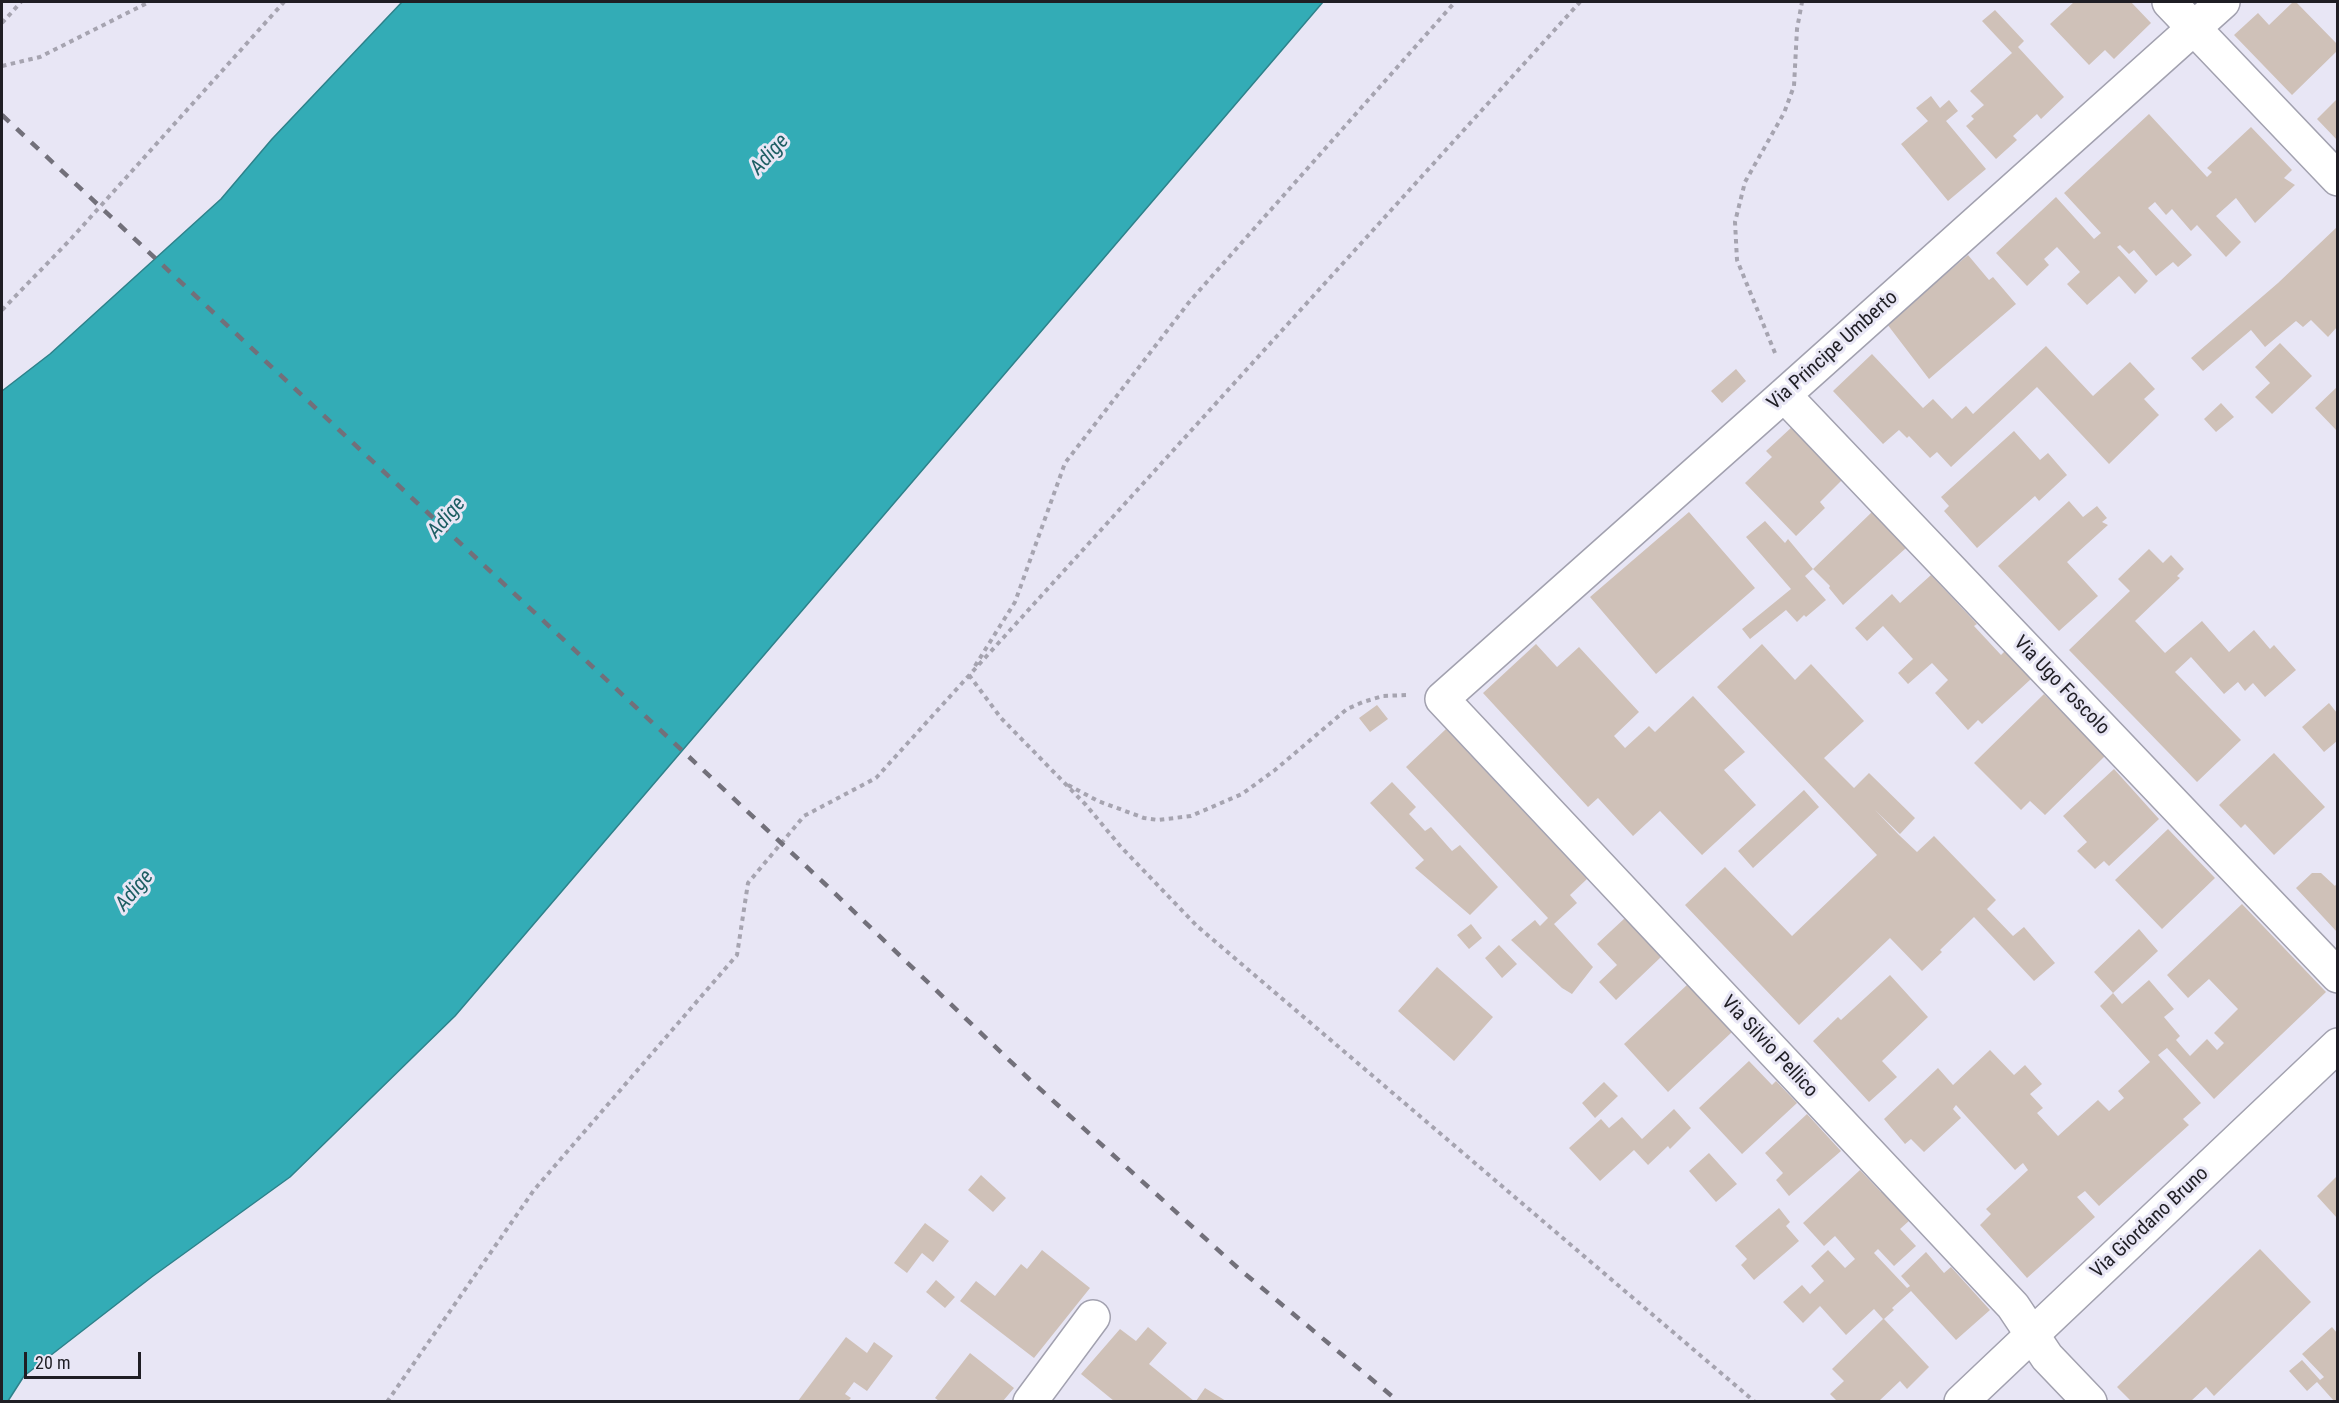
<!DOCTYPE html>
<html>
<head>
<meta charset="utf-8">
<style>
  body { margin:0 }
  #map { position:relative; width:2339px; height:1403px; overflow:hidden; background:#e8e6f5; font-family:"Roboto Condensed",sans-serif }
  canvas { display:block }
  .frame { position:absolute; inset:0; border:3px solid #1f1e24; pointer-events:none }
  .scale { position:absolute; left:24px; top:1352px; width:117px; height:27px; box-sizing:border-box; border:3px solid #1f1e24; border-top:0; padding-left:8px; font-size:18px; line-height:21px; white-space:nowrap; color:#1f1e24; -webkit-text-stroke:4px #e8e6f5; paint-order:stroke }
</style>
</head>
<body>
<div id="map">
<canvas width="2339" height="1403"></canvas>
<div class="frame"></div>
<div class="scale">20 m</div>
</div>
<script>
const context = document.querySelector('canvas').getContext('2d');
context.lineJoin = 'round';
function fill(path, color) { context.fillStyle = color; context.fill(path, 'evenodd'); }
const shape = rows => new Path2D(rows.map(r => 'M' + r).join(''));
function strokePath(path, color, width, dash) { context.strokeStyle = color; context.lineWidth = width; context.lineCap = dash ? 'butt' : 'round'; context.setLineDash(dash || []); context.stroke(path); }
function write(font, color, halo, rows, align = 'center') {
  context.font = font + ' "Roboto Condensed",sans-serif'; context.lineWidth = 6; context.setLineDash([]); context.textBaseline = 'middle'; context.strokeStyle = halo; context.fillStyle = color; for (const [text, x, y, turn = 0] of rows) {
    context.save(); context.translate(x, y); context.rotate((+turn || 0) * Math.PI / 180); context.textAlign = isNaN(turn) ? turn : align; if (halo) context.strokeText(text, 0, 0); context.fillText(text, 0, 0); context.restore();
  }
}
const water = shape([
  [402,2,1323,2,455,1016,290,1177,153,1276,24,1376,8,1401,2,1401,2,391,50,354,221,199,272,139,402,2]
]);
const building = shape([
  [2074,2,2131,2,2151,23,2114,59,2105,50,2089,65,2050,24],
  [2293,2,2296,2,2337,44,2337,51,2292,95,2234,35,2258,13,2269,25],
  [1995,10,2024,41,2018,47,2064,97,2041,119,2037,114,2013,136,2017,140,1996,159,1966,126,1974,119,1971,116,1984,105,1970,91,2012,53,1982,21],
  [1931,96,1940,108,1949,100,1958,111,1946,121,1986,169,1948,201,1901,144,1928,121,1916,108],
  [2337,99,2337,140,2317,119],
  [2149,114,2207,177,2212,172,2207,168,2251,127,2292,170,2284,178,2295,185,2255,223,2236,198,2216,216,2241,242,2226,257,2197,225,2191,231,2172,209,2166,215,2155,202,2148,208,2192,255,2178,267,2173,262,2156,276,2134,250,2129,254,2120,245,2117,247,2148,281,2135,294,2119,276,2087,305,2067,284,2080,272,2057,247,2044,259,2049,265,2027,286,1996,253,2056,197,2094,239,2101,233,2064,193],
  [2337,227,2337,327,2328,337,2311,320,2303,327,2296,321,2265,347,2251,330,2203,371,2191,358,2278,283],
  [1968,255,1989,280,1993,277,2016,304,1929,379,1887,324],
  [2280,343,2312,376,2272,414,2255,397,2270,383,2255,367],
  [2046,346,2093,396,2130,362,2155,389,2144,399,2159,415,2109,464,2037,387,1951,467,1937,452,1930,458,1909,436,1907,438,1899,430,1883,444,1833,391,1872,354,1923,408,1933,399,1952,419,1966,406,1973,414],
  [1736,369,1746,381,1722,403,1711,391],
  [2337,387,2337,431,2315,408],
  [2221,403,2234,417,2216,432,2204,419],
  [1793,426,1843,479,1820,502,1825,508,1796,536,1745,483,1772,457,1766,451],
  [2014,431,2040,460,2048,453,2067,475,2039,501,2035,496,1977,548,1944,511,1949,506,1941,497],
  [2069,501,2083,517,2097,506,2107,518,2102,522,2108,525,2067,562,2098,596,2059,631,1998,566],
  [1689,512,1755,588,1656,674,1590,597],
  [1872,512,1906,548,1843,605,1829,588,1830,586,1813,569],
  [1765,521,1785,543,1788,539,1813,569,1805,576,1826,600,1806,617,1804,615,1797,622,1786,610,1750,639,1742,629,1791,589,1746,537],
  [2149,549,2163,563,2171,555,2184,569,2177,576,2180,578,2135,621,2165,653,2202,621,2229,652,2254,630,2270,649,2274,645,2296,670,2265,697,2253,683,2245,691,2238,682,2224,694,2191,657,2175,672,2241,740,2197,782,2069,650,2130,591,2118,579],
  [1931,575,1977,624,1974,626,1988,641,2001,655,2005,651,2031,679,1982,724,1978,720,1968,730,1935,693,1948,680,1932,663,1908,684,1898,673,1913,659,1883,626,1867,641,1855,628,1892,594,1900,603],
  [1536,644,1557,667,1579,647,1639,712,1614,736,1625,748,1649,726,1655,732,1693,696,1745,752,1724,770,1756,805,1702,855,1660,811,1633,836,1598,798,1588,807,1483,693],
  [1762,644,1795,680,1811,664,1864,721,1824,758,1854,788,1869,773,1915,818,1900,834,1875,810,1899,835,1917,852,1934,836,1996,900,1987,909,2013,936,2024,927,2055,963,2034,981,1974,917,1940,950,1942,952,1922,971,1890,938,1799,1025,1685,905,1725,867,1792,936,1877,855,1717,687],
  [2044,694,2105,756,2045,815,2030,801,2021,810,1974,763],
  [2329,703,2337,713,2337,741,2324,752,2302,727],
  [1377,705,1388,719,1370,732,1359,718],
  [1446,729,1587,879,1570,895,1577,903,1554,924,1593,967,1572,994,1562,988,1511,940,1535,920,1540,926,1548,918,1406,767],
  [2274,753,2325,807,2274,855,2245,824,2241,828,2219,805],
  [2114,769,2159,819,2109,866,2104,861,2095,869,2077,851,2087,842,2063,816],
  [1392,782,1416,807,1409,814,1425,831,1431,827,1452,851,1460,845,1498,887,1470,915,1415,868,1424,860,1370,803],
  [1804,790,1819,807,1753,868,1738,851],
  [2168,829,2215,878,2162,929,2115,880],
  [2312,873,2321,873,2335,886,2337,883,2337,932,2296,888],
  [2242,904,2326,992,2214,1099,2167,1048,2158,1055,2201,1103,2183,1119,2189,1125,2099,1206,2085,1191,2077,1197,2095,1217,2027,1278,1980,1225,1991,1214,1986,1209,2028,1170,2023,1163,2015,1170,1956,1105,1953,1109,1961,1118,1924,1152,1911,1139,1905,1144,1884,1119,1938,1068,1953,1085,1990,1050,2014,1075,2025,1065,2042,1084,2030,1094,2043,1108,2037,1113,2058,1136,2098,1100,2109,1111,2124,1098,2118,1091,2150,1062,2100,1006,2113,993,2094,972,2139,929,2158,951,2113,993,2122,1004,2149,980,2174,1009,2164,1017,2180,1036,2176,1040,2190,1056,2207,1039,2217,1050,2224,1043,2214,1033,2238,1009,2209,979,2188,998,2167,975],
  [1625,918,1661,957,1616,1000,1599,982,1617,965,1597,944],
  [1471,924,1482,938,1469,949,1457,935],
  [1499,945,1517,964,1502,978,1485,958],
  [1437,967,1493,1017,1454,1061,1398,1011],
  [1890,975,1928,1017,1882,1061,1897,1077,1869,1102,1813,1041,1838,1017,1841,1020],
  [1688,984,1732,1032,1668,1092,1624,1044],
  [1749,1061,1772,1085,1776,1081,1797,1103,1742,1154,1699,1108],
  [1604,1082,1618,1096,1595,1118,1582,1103],
  [1674,1109,1691,1128,1670,1149,1668,1146,1648,1165,1634,1150,1600,1181,1569,1148,1601,1119,1609,1128,1622,1117,1642,1139],
  [1807,1114,1841,1151,1789,1196,1776,1180,1783,1173,1765,1153],
  [1709,1153,1737,1184,1716,1202,1689,1171],
  [1860,1170,1881,1192,1884,1191,1910,1220,1900,1229,1916,1246,1894,1266,1878,1249,1874,1253,1907,1288,1910,1286,1901,1276,1926,1252,1944,1273,1951,1267,1990,1310,1956,1340,1911,1291,1892,1308,1894,1310,1884,1319,1929,1367,1907,1389,1900,1381,1879,1401,1837,1401,1830,1394,1844,1381,1832,1369,1883,1319,1874,1309,1846,1335,1820,1306,1803,1323,1783,1302,1802,1285,1810,1294,1824,1281,1811,1266,1828,1250,1845,1268,1855,1259,1835,1236,1824,1246,1803,1223],
  [981,1175,1006,1198,993,1212,968,1190],
  [2337,1176,2337,1218,2317,1196],
  [1779,1208,1790,1222,1786,1226,1799,1241,1754,1280,1741,1265,1747,1259,1735,1246],
  [925,1223,949,1241,933,1262,922,1253,907,1273,894,1263],
  [2260,1249,2311,1302,2214,1396,2206,1387,2191,1401,2131,1401,2117,1387],
  [1042,1250,1090,1288,1034,1358,960,1301,976,1281,995,1296,1021,1264,1027,1269],
  [936,1280,955,1297,945,1308,926,1292],
  [1148,1327,1167,1343,1149,1364,1194,1401,1114,1401,1081,1374,1120,1329,1136,1341],
  [2332,1327,2337,1333,2337,1401,2334,1401,2317,1382,2307,1391,2289,1371,2302,1360,2320,1380,2324,1377,2302,1354],
  [846,1337,867,1353,874,1342,893,1356,867,1391,854,1382,845,1394,851,1398,848,1401,798,1401],
  [970,1353,1014,1388,1003,1401,939,1401,935,1398],
  [1205,1388,1226,1401,1196,1401]
]);
const path = shape([
  [2,23,21,2],
  [2,66,40,57,149,2],
  [2,310,70,240,284,2],
  [1775,353,1737,260,1735,222,1745,182,1784,113,1794,86,1797,29,1802,2],
  [975,666,1015,602,1065,463,1190,301,1455,2],
  [969,675,1001,718,1086,805,1121,847,1197,926,1755,1402],
  [1068,785,1098,801,1144,818,1158,820,1191,816,1242,794,1275,770,1347,709,1363,702,1383,696,1406,695],
  [387,1402,534,1190,737,955,748,883,804,816,876,778,1580,2]
]);
const minor = shape([
  [2169,2,2338,179],
  [1784,395,2338,976],
  [1030,1402,1093,1317],
  [2090,1402,2047,1357,2013,1306,1442,699,1784,395,2223,2]
]);
const secondary = shape([
  [1961,1402,2338,1045]
]);
const rail = shape([
  [2,115,824,883,1029,1079,1238,1268,1399,1402]
]);
const streetNames = [
  ["Via Principe Umberto",1833,351,-42],
  ["Via Ugo Foscolo",2061,686,46],
  ["Via Silvio Pellico",1769,1047,47],
  ["Via Giordano Bruno",2150,1223,-43]
];
const waterNames = [
  ["Adige",770,155,-48],
  ["Adige",447,518,-50],
  ["Adige",135,891,-50]
];
fill(water, '#33acb6');
strokePath(water, '#2d818a', 1.5);
fill(building, '#cfc1b8');
strokePath(minor, '#a2a1af', 36);
strokePath(secondary, '#a2a1af', 36);
strokePath(path, '#a6a4b0', 4, [4.5, 4.5]);
strokePath(minor, '#fff', 33);
strokePath(secondary, '#fff', 33);
strokePath(rail, '#72707a', 4.5, [10, 10]);
write('20px', '#1f1e24', '#e8e6f5', streetNames);
write('italic 21px', '#1d5e63', '#e8e6f5', waterNames);
</script>
</body>
</html>
